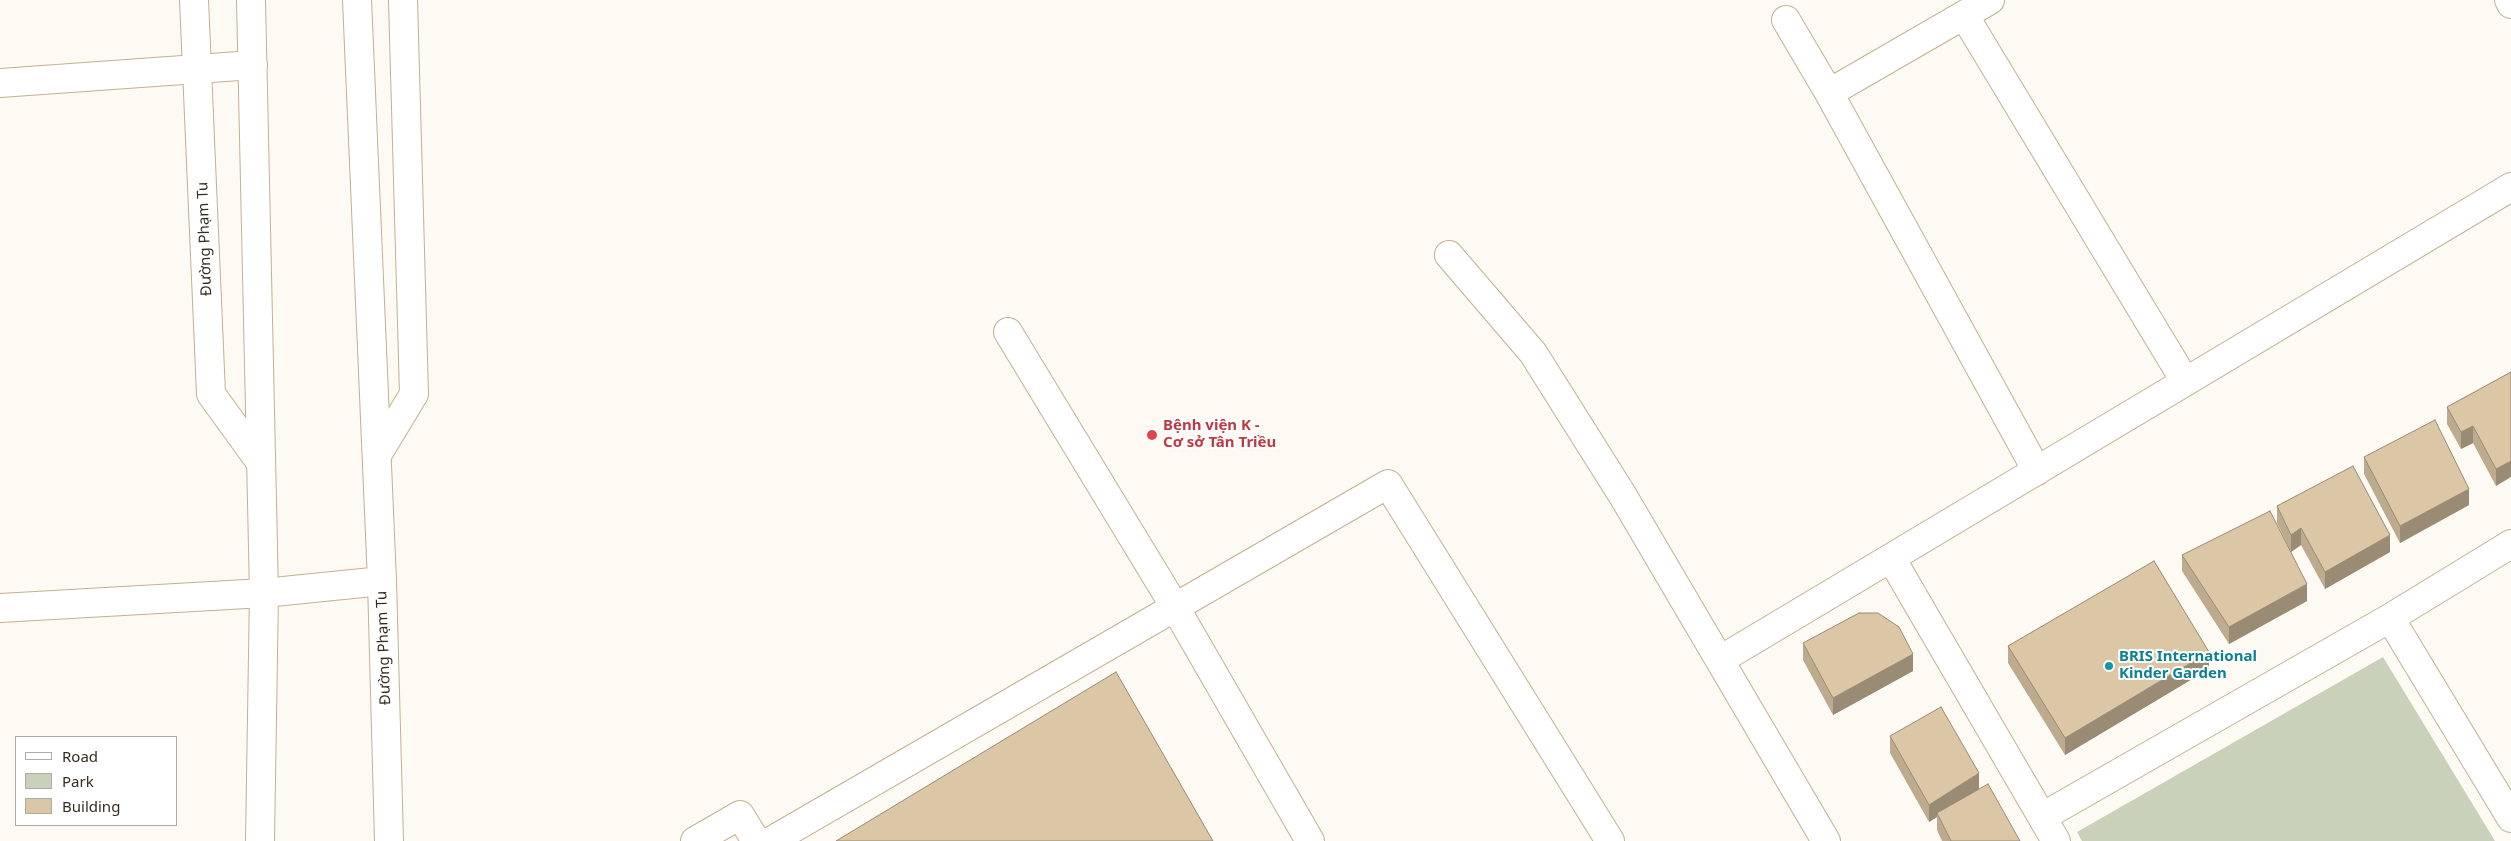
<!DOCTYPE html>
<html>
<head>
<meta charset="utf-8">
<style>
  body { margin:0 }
  #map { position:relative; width:2511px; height:841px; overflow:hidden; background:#fdf9f3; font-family:"Noto Sans",sans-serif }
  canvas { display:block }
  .legend { position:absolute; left:15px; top:736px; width:162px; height:90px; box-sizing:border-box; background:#fff; border:1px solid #aeaba6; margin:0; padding:6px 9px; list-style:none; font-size:15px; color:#352d21 }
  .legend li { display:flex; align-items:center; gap:10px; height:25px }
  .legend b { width:25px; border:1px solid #aeaba6 }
</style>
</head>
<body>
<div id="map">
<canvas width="2511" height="841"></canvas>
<ul class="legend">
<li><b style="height:6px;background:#fff"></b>Road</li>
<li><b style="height:14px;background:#c9d1bb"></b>Park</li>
<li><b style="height:14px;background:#dbc7a6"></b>Building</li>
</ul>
</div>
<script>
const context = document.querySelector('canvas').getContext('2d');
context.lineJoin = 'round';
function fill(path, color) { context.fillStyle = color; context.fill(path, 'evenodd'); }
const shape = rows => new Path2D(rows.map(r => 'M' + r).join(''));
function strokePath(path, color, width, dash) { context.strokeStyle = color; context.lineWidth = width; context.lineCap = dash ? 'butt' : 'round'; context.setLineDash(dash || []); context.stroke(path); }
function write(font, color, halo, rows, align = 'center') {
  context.font = font + ' "Noto Sans",sans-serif'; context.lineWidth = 4; context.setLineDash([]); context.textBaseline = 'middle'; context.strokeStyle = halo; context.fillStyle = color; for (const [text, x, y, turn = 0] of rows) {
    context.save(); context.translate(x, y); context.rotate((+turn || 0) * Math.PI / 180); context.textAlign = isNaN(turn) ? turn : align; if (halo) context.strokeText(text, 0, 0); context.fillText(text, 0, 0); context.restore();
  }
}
const green = shape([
  [2383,657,2495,841,2082,841,2077,832]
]);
const minor = shape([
  [2509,0,2511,4],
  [1964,15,2185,381],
  [1786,20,1829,93,2037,471],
  [0,83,253,65],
  [1829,93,1990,0],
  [1449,255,1533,353,1623,496,1826,841],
  [1008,332,1175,607,1310,841],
  [1891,558,2056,841],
  [0,608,264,593,382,581],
  [2390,618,2511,818],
  [1720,660,2511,187],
  [2042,817,2390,618,2511,544],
  [695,841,740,815,756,841],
  [771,841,1388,484,1610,841]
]);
const major = shape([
  [194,0,211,394,261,463],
  [377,455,414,394,403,0]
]);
const highway = shape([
  [251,0,264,593,260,841],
  [357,0,382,581,389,841]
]);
const wall = shape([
  [2511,372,2496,486,2473,443,2461,449,2447,424,2447,407],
  [2364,457,2469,505,2400,543,2364,474],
  [2277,506,2390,552,2325,589,2301,545,2291,552,2277,523],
  [2182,555,2307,601,2229,644,2182,571],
  [1803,643,1913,671,1833,715,1803,660],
  [2008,646,2209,669,2065,755,2008,663],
  [1890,736,1979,789,2020,841,1942,841,1937,830,1937,817,1929,822,1890,753]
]);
const shadedWall = shape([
  [2473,426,2473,443,2461,449,2461,432],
  [2511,461,2511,477,2496,486,2496,469],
  [2469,489,2469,505,2400,543,2400,526],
  [2301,528,2301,545,2291,552,2291,535],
  [2390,535,2390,552,2325,589,2325,572],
  [2307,584,2307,601,2229,644,2229,627],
  [2209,652,2209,669,2065,755,2065,738],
  [1913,654,1913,671,1833,715,1833,698],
  [1979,773,1979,790,1937,813,1937,817,1929,822,1929,805]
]);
const building = shape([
  [2511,372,2511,461,2496,469,2473,426,2461,432,2447,407,2511,372],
  [2435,420,2469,489,2400,526,2364,457,2435,420],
  [2353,466,2390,535,2325,572,2301,528,2291,535,2277,506,2353,466],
  [2270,511,2307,584,2229,627,2182,555,2270,511],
  [2154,561,2209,652,2065,738,2008,646,2154,561],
  [1859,613,1878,613,1899,627,1913,654,1833,698,1803,643,1859,613],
  [1116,672,1213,841,836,841,1116,672],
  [1941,707,1979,773,1929,805,1890,736,1941,707],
  [1988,784,2020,841,1951,841,1937,813,1988,784]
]);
const markers = [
  [1152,435,6,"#e0444e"],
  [2109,666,5,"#0f9aa8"]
];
const streetNames = [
  ["Đường Phạm Tu",205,239,-92],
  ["Đường Phạm Tu",384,648,-92]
];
const healthNames = [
  ["Bệnh viện K -",1163,426],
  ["Cơ sở Tân Triều",1163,443]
];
const cultureNames = [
  ["BRIS International",2119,657],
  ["Kinder Garden",2119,674]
];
fill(green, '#c9d1bb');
strokePath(minor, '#c3b090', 30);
strokePath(major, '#c3b090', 30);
strokePath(highway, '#c3b090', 30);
strokePath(minor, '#fff', 28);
strokePath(major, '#fff', 28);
strokePath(highway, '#fff', 28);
fill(wall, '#bcab8f');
fill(shadedWall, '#998b74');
fill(building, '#dbc7a6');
strokePath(building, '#998b74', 1);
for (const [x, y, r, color] of markers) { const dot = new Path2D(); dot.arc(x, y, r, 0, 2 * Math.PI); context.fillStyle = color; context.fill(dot); strokePath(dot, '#fff', 2); }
write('15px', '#352d21', '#fff', streetNames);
write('bold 15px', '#be3a42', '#fff', healthNames, 'left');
write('bold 15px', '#0d838f', '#fff', cultureNames, 'left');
</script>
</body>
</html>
